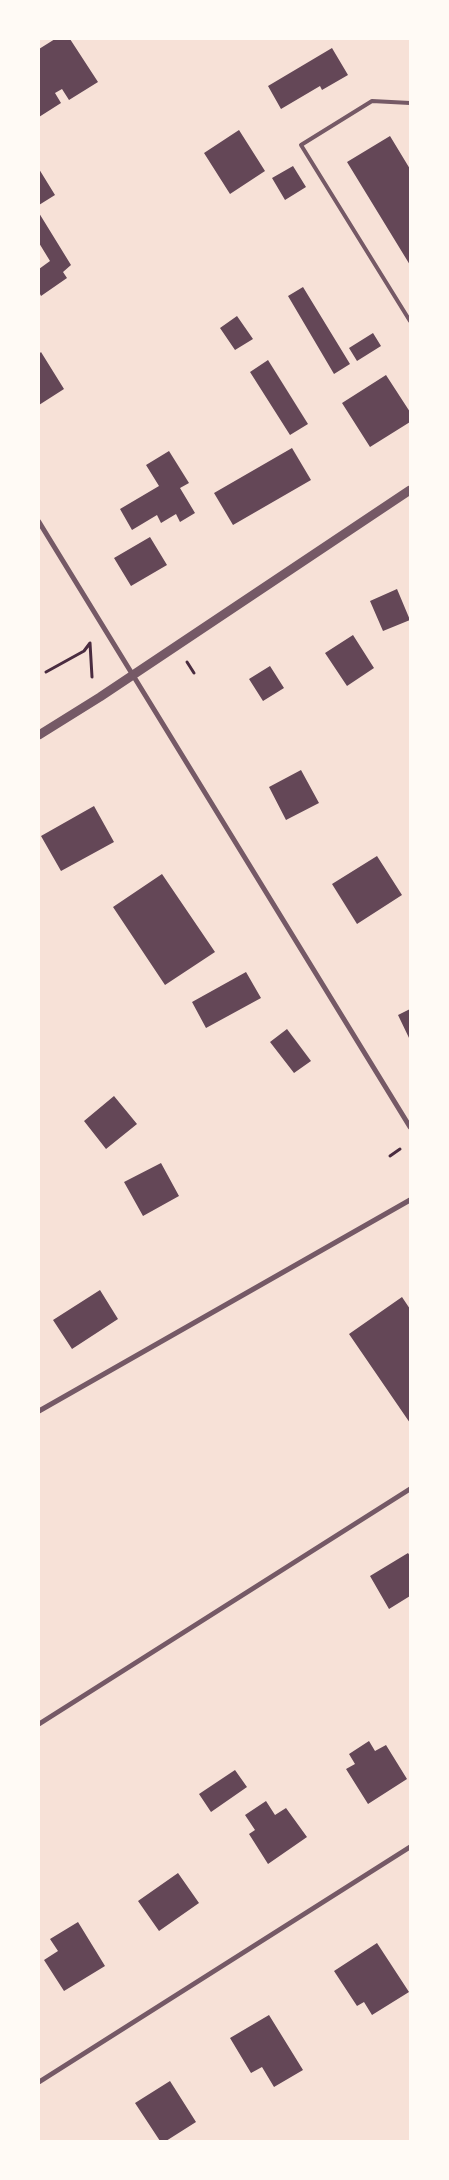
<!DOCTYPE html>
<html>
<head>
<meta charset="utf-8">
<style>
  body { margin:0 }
  #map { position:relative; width:449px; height:2180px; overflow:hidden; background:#f7e1d7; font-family:Figtree,sans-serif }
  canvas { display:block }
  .frame { position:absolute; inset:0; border:40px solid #fffaf5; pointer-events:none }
</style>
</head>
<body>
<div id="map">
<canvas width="449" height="2180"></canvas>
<div class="frame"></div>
</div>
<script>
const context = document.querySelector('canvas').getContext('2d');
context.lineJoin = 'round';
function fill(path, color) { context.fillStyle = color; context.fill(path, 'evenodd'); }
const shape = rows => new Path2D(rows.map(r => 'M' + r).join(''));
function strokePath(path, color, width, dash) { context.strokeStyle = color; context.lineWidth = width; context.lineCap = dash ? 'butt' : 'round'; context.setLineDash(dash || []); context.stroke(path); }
const building = shape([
  [55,39,70,39,98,82,69,100,62,89,55,93,61,103,39,117,39,49],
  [332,48,348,75,322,90,320,86,281,109,268,86],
  [239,130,265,171,230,194,204,153],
  [390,136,410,169,410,265,347,162],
  [293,166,306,187,285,200,272,178],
  [39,169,55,195,39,205],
  [39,213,71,265,63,272,67,278,41,296,39,292,39,269,50,261,39,243],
  [303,287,350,364,334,374,288,296],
  [237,316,253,339,235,350,220,328],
  [373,333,381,346,357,361,349,348],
  [41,352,64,389,39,405,39,354],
  [268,360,308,424,290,435,250,372],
  [386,375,410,412,410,422,370,447,342,403],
  [292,448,311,480,233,525,214,493],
  [169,451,189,483,180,488,195,513,180,522,176,514,161,523,157,515,132,530,120,509,159,486,146,465],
  [150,537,167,565,131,586,114,558],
  [397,589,410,620,383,631,370,601],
  [353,635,374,668,347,686,325,653],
  [270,666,284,688,263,701,249,679],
  [301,770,319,803,286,820,269,787],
  [94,806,114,842,61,871,41,836],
  [377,856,402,895,357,924,332,884],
  [162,874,215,952,165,985,113,907],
  [246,972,261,998,206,1028,192,1002],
  [410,1009,410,1040,398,1015],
  [287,1029,311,1061,294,1073,270,1042],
  [114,1096,137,1124,106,1149,84,1121],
  [161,1163,179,1196,143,1216,124,1182],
  [100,1290,118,1319,72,1349,53,1320],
  [402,1297,410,1309,410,1423,349,1334],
  [408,1553,410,1556,410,1596,389,1609,370,1576],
  [369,1741,375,1751,386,1745,407,1779,368,1804,346,1769,355,1764,349,1754],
  [235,1770,247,1787,211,1812,199,1794],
  [266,1801,275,1815,286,1808,307,1837,268,1864,249,1834,255,1830,245,1815],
  [178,1873,199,1903,159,1931,138,1901],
  [78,1922,105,1966,64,1991,44,1960,58,1951,50,1939],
  [377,1943,409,1992,372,2015,364,2002,357,2006,334,1971],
  [269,2015,303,2070,274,2087,262,2067,251,2073,230,2038],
  [170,2081,196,2122,166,2141,160,2141,135,2103]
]);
const path = shape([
  [90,643,92,677],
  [187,662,194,673],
  [46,672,84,651,90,643],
  [390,1156,400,1149]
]);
const service = shape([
  [410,103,372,101,301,145,410,321]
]);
const minor = shape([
  [39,522,410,1127],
  [39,1411,410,1200],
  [39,1724,410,1489],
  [39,2082,410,1847]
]);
const tertiary = shape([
  [39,735,100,697,410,490]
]);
fill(building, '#644757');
strokePath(path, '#4a2c40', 3);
strokePath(service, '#755966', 4);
strokePath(minor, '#755966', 5);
strokePath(tertiary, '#755966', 9);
</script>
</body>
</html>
